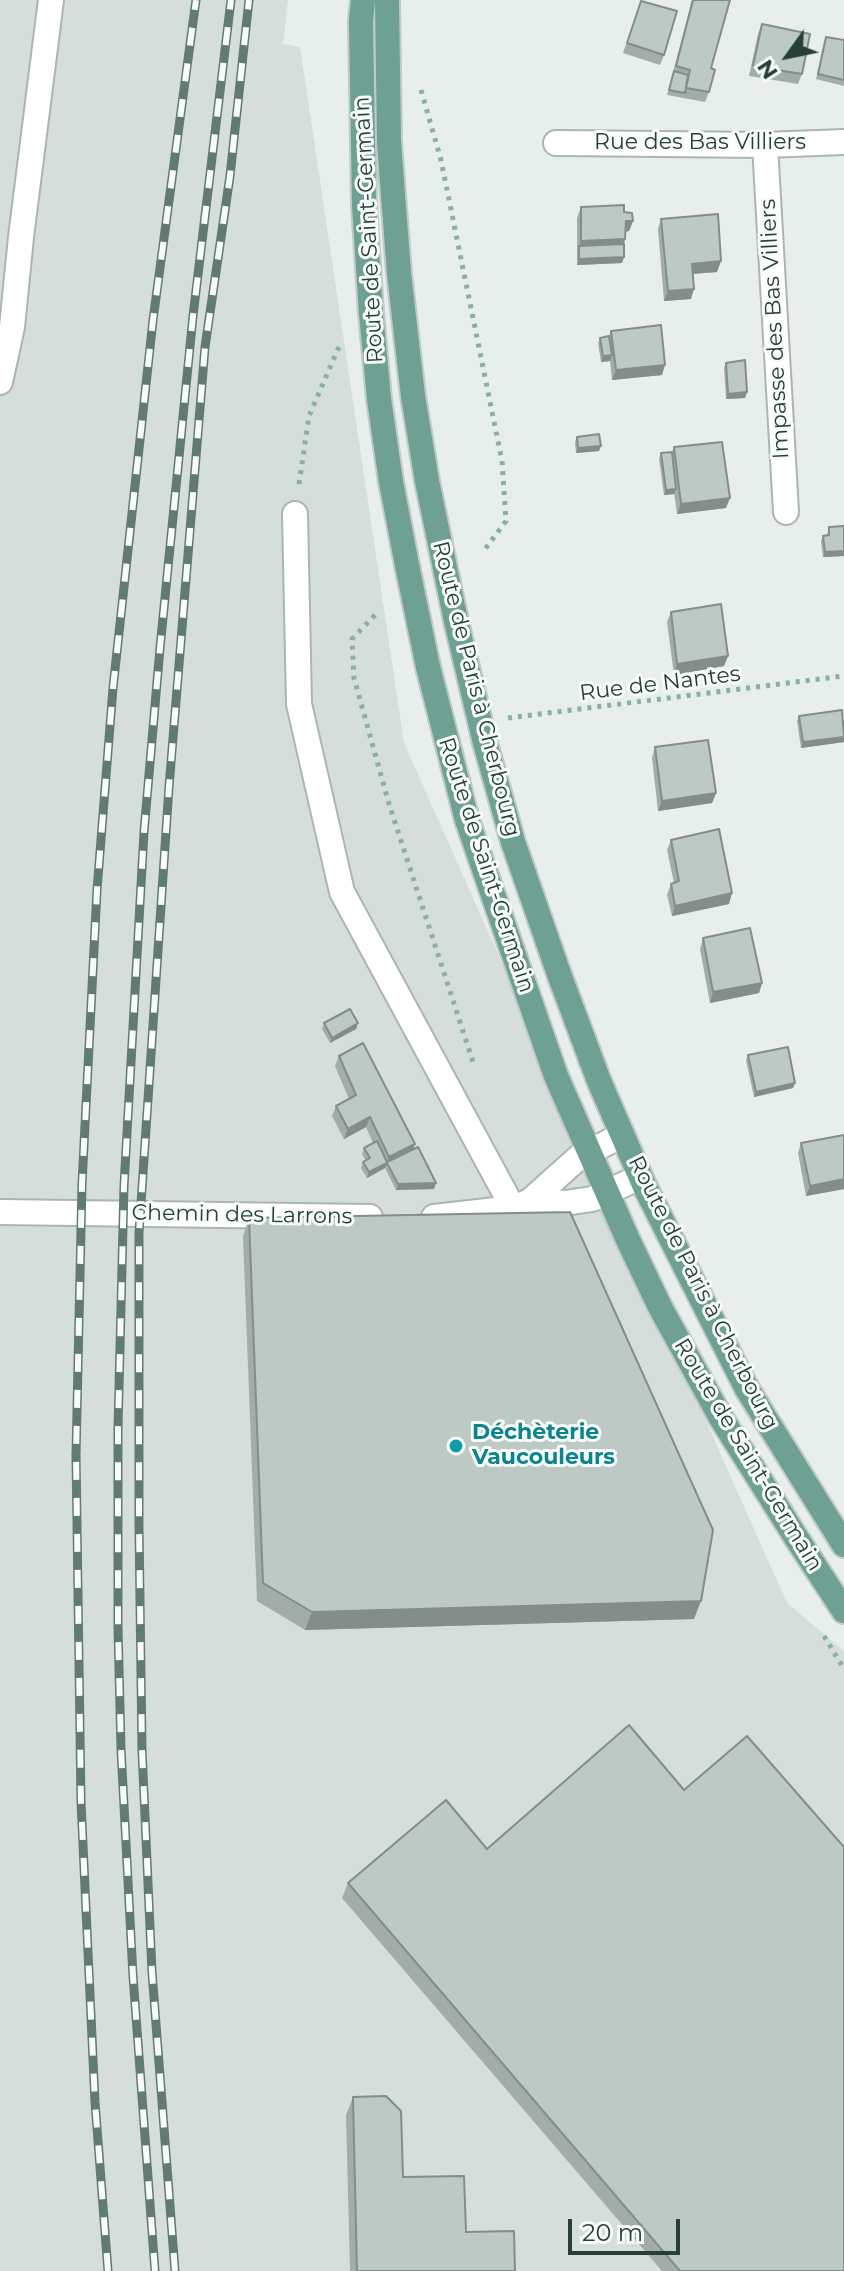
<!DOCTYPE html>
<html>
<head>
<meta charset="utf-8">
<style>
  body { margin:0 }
  #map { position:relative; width:844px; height:2271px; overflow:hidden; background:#e7eeeb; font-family:Montserrat,sans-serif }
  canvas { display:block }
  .north { position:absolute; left:748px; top:16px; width:80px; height:80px; -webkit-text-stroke:6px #f7fbf9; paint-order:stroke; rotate:237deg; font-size:22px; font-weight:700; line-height:32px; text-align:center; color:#264039 }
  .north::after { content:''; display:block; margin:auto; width:28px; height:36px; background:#264039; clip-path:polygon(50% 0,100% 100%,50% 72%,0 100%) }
  .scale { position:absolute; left:568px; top:2219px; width:112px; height:36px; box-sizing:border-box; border:4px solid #264039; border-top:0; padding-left:10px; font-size:24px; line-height:28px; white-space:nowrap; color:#264039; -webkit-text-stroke:6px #f7fbf9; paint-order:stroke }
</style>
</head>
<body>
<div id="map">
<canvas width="844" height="2271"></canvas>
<div class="north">N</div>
<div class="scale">20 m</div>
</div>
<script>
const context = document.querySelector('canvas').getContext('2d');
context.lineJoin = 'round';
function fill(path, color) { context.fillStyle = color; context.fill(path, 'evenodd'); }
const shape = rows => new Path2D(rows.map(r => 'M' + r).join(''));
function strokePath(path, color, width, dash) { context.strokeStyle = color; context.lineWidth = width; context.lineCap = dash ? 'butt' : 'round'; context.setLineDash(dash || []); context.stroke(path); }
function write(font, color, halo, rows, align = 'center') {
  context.font = font + ' Montserrat,sans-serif'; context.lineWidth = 6; context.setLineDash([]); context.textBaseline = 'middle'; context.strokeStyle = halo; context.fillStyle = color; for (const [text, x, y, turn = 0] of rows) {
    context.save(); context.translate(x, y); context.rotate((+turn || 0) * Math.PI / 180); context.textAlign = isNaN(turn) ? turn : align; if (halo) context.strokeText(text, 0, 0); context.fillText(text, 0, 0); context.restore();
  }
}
const built = shape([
  [0,0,288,0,283,44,300,47,404,743,787,1603,844,1651,844,2271,0,2271]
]);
const path = shape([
  [421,90,441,160,502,461,506,521,485,549],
  [299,484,309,416,341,342],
  [375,615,352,639,354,678,389,804,474,1065],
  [508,718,844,676],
  [824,1636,844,1669]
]);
const minor = shape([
  [556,143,765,145,844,142],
  [765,145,786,512],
  [0,382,12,327,21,237,51,0],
  [295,514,299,704,342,892,513,1208],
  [530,1201,565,1203,592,1199,640,1177],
  [0,1212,370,1217],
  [434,1217,513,1208,530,1201,578,1158,622,1135]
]);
const major = shape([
  [363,0,361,21,364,205,371,313,379,399,391,482,407,565,428,667,467,820,556,1076,628,1240,660,1307,721,1418,797,1539,844,1611],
  [387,0,389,142,399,273,413,396,427,481,456,621,485,743,513,842,559,974,599,1081,645,1187,747,1389,844,1545]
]);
const rail = shape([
  [108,2271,95,2102,81,1802,76,1455,82,1184,97,890,113,688,153,320,196,0],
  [155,2271,133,1976,121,1749,118,1628,118,1428,124,1186,144,832,160,648,193,316,231,0],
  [175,2271,152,1972,142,1750,139,1526,139,1233,169,787,205,347,230,176,249,0]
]);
const wall = shape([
  [692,0,730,0,711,68,709,92,705,102,667,95],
  [641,1,664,55,660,65,623,53],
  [762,24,802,74,798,84,749,76,758,34],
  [826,37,844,40,844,86,816,79],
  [581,207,624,212,633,221,629,231,625,232,624,257,622,263,577,265,577,218],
  [661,219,717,272,693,274,691,299,664,301,658,229],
  [611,331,662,375,612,380,610,361,601,362,598,343,600,338,609,336],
  [726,363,747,392,745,398,726,399,724,368],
  [577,437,599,451,576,453,575,442],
  [674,447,726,508,677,514,674,492,674,494,664,495,659,459,661,453,672,452],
  [844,526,844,556,823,557,821,541,823,536,827,535,829,527],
  [671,612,728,656,724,666,674,675,667,622],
  [799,716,844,742,801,748,797,721],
  [655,747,716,793,712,803,658,811,652,758],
  [671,840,729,904,672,916,667,895,671,884,674,883,667,850],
  [703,938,762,983,759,993,710,1003,700,949],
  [324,1023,358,1023,356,1029,330,1043,322,1029],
  [748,1055,795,1083,793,1088,754,1097,746,1060],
  [339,1056,415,1144,413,1149,434,1189,396,1190,385,1168,367,1178,361,1168,363,1162,366,1161,362,1154,364,1148,373,1143,366,1127,344,1139,332,1116,336,1106,349,1099,335,1066],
  [844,1135,844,1189,806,1196,798,1153,801,1143],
  [249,1218,694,1619,305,1630,257,1601,243,1236],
  [684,1790,844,2271,662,2271,342,1898,348,1883,487,1849],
  [353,2097,403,2177,466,2232,515,2271,350,2271,346,2115]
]);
const shadedWall = shape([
  [626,221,633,221,629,231,622,232],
  [625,239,622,250,579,246,581,241],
  [624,257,622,263,577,265,579,259],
  [721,261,717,272,689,274,692,264],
  [694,289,691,299,664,301,668,291],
  [612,355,610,361,601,362,603,356],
  [665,365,662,375,612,380,616,370],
  [747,392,745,398,726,399,728,394],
  [601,446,599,451,576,453,578,448],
  [676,489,674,494,664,495,666,490],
  [730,498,726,508,677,514,681,504],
  [844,551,844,556,823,557,825,552],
  [728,656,724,666,674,675,677,664],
  [844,737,844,742,801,748,803,742],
  [716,793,712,803,658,811,662,801],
  [732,893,729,904,672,916,675,906],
  [762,983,759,993,710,1003,713,992],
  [358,1023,356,1029,330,1043,332,1038],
  [795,1083,793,1088,754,1097,756,1092],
  [370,1117,366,1127,344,1139,348,1129],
  [415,1144,411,1155,387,1163,389,1157],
  [387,1163,385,1168,367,1178,369,1172],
  [844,1179,844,1189,806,1196,810,1186],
  [436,1183,434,1189,396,1190,398,1184],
  [701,1601,694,1619,305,1630,312,1612]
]);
const building = shape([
  [693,0,730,0,711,68,715,70,709,92,686,88,690,70,676,66,693,0],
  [641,1,677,11,664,55,627,43,641,1],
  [762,24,810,34,802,74,753,66,762,24],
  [826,37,844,40,844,80,818,74,826,37],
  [674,71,688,75,685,93,669,90,674,71],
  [624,205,624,212,632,213,633,221,626,221,625,239,581,241,581,207,624,205],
  [718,214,721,261,692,264,694,289,668,291,661,219,718,214],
  [624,244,624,257,579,259,579,246,624,244],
  [661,325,665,365,616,370,611,331,661,325],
  [609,336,612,355,603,356,600,338,609,336],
  [745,360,747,392,728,394,726,363,745,360],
  [599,434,601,446,578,448,577,437,599,434],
  [722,442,730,498,681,504,674,447,722,442],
  [672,452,676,489,666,490,661,453,672,452],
  [844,526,844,551,825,552,823,536,829,535,829,527,844,526],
  [721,604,728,656,677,664,671,612,721,604],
  [842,710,844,737,803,742,799,716,842,710],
  [708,740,716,793,662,801,655,747,708,740],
  [719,829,732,893,675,906,671,884,679,881,671,840,719,829],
  [750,928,762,983,713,992,703,938,750,928],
  [350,1009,358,1023,332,1038,324,1023,350,1009],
  [363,1043,415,1144,389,1157,370,1117,348,1129,336,1106,356,1095,339,1056,363,1043],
  [788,1047,795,1083,756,1092,748,1055,788,1047],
  [844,1135,844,1179,810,1186,801,1143,844,1135],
  [377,1141,387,1162,418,1147,436,1183,398,1184,387,1163,369,1172,363,1162,370,1158,364,1148,377,1141],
  [570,1212,713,1530,701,1601,312,1612,263,1583,249,1218,570,1212],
  [629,1725,684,1790,747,1736,844,1847,844,2271,680,2271,348,1883,446,1800,487,1849,629,1725],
  [386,2096,401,2111,403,2177,464,2176,466,2232,514,2231,515,2271,357,2271,353,2097,386,2096]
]);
const markers = [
  [456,1446,8,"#0f9aa8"]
];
const streetNames = [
  ["Rue des Bas Villiers",700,143],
  ["Route de Saint-Germain",369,230,-93],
  ["Impasse des Bas Villiers",775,329,-93],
  ["Rue de Nantes",660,684,-7],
  ["Route de Paris à Cherbourg",476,689,76],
  ["Route de Saint-Germain",486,865,72],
  ["Chemin des Larrons",242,1215,1],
  ["Route de Paris à Cherbourg",703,1293,63],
  ["Route de Saint-Germain",748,1455,59]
];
const cultureNames = [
  ["Déchèterie",472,1433],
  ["Vaucouleurs",472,1458]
];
fill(built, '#d5deda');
strokePath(minor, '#a9b6b2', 28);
strokePath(major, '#c2cac8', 28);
strokePath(path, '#89b0a3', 5, [4, 6]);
strokePath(minor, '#fff', 24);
strokePath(major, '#6ea193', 24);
strokePath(rail, '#617b74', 9);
strokePath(rail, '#f7fbf9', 6, [18]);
fill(wall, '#a2ada9');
fill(shadedWall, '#848d89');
fill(building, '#bcc9c4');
strokePath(building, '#848d89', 2);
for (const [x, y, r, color] of markers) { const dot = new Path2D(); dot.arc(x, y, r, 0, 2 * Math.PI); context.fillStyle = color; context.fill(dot); strokePath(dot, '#f7fbf9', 3); }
write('22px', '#264039', '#f7fbf9', streetNames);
write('bold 22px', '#0d838f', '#f7fbf9', cultureNames, 'left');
</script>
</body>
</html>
